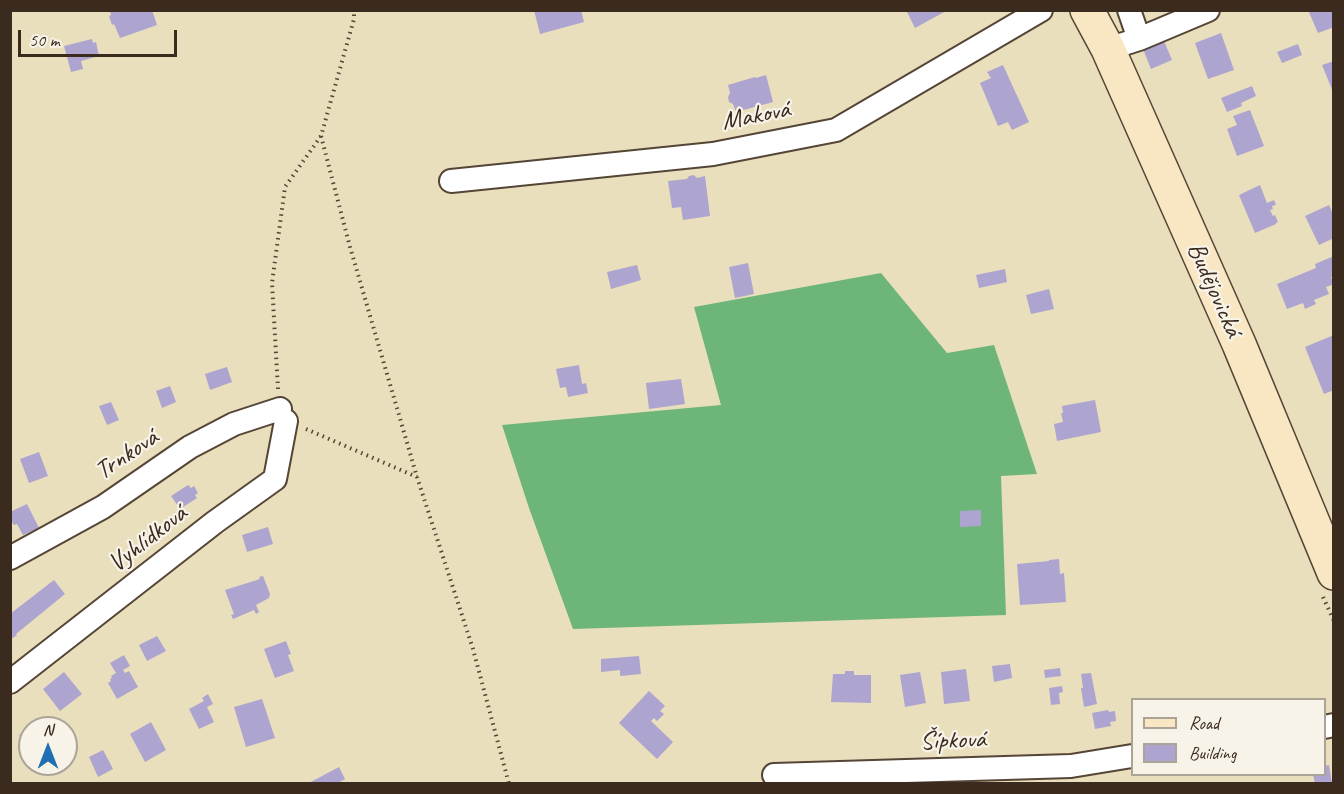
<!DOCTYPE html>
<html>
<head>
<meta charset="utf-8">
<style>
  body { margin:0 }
  #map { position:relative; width:1344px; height:794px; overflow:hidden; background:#e9dfbc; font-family:Caveat,sans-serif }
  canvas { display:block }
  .frame { position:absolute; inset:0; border:12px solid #3b2a1e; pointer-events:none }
  .legend { position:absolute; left:1131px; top:698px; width:195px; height:78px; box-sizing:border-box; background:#f7f3e8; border:2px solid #aca397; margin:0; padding:8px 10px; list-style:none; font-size:18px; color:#3b2a1e }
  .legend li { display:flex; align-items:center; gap:12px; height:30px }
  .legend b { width:30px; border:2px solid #aca397 }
  .north { position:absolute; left:18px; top:716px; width:60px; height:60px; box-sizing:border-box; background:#f7f3e8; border:2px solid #aca397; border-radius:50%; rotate:0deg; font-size:16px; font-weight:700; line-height:24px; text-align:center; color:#3b2a1e }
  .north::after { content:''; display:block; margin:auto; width:21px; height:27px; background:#1f6fb2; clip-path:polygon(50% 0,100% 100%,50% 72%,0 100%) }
  .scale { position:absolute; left:18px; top:30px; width:159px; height:27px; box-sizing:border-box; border:3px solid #3b2a1e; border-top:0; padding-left:8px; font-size:18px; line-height:21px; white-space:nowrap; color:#3b2a1e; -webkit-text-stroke:4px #f7f3e8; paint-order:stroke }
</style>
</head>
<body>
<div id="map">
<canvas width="1344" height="794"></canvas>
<div class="frame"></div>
<ul class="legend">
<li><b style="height:8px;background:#f9e7c3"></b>Road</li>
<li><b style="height:16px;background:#ada4d0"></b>Building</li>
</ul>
<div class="north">N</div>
<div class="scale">50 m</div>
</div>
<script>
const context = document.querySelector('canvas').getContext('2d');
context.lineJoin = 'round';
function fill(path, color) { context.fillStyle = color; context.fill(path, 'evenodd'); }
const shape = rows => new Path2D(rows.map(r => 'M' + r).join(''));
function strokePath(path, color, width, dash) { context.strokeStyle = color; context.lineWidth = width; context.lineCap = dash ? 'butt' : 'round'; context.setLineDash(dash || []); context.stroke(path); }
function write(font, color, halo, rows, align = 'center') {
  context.font = font + ' Caveat,sans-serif'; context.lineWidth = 4.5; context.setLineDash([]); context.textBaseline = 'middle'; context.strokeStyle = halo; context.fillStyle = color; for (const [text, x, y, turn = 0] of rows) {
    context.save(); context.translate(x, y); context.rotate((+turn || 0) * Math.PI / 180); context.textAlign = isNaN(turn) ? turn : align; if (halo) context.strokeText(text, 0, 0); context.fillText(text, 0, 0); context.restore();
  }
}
const forest = shape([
  [881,273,947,353,994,345,1037,474,1001,476,1006,615,573,629,529,508,502,425,721,405,694,307]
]);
const building = shape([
  [110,10,152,10,157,25,120,38,114,24,112,25,109,16,111,15],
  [534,10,581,10,584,22,540,34],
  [906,10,948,10,915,28],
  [1308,10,1334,10,1334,27,1318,33],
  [1221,33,1234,70,1208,79,1195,43],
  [92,39,93,43,96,42,99,56,81,61,83,69,71,72,64,46],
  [1164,41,1172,60,1151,69,1143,49],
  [1298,44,1302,55,1282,63,1277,52],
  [1334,61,1334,92,1333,92,1322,65],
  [1003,65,1029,122,1012,130,1008,122,998,126,980,83,991,78,987,72],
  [766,75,773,102,736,112,733,104,729,102,728,97,730,93,728,85,755,77,756,78],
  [1252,86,1256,96,1241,103,1242,106,1227,112,1221,98],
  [1250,110,1264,146,1237,156,1227,129,1237,125,1233,116],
  [694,175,697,178,705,176,710,216,683,220,681,207,672,208,668,181,687,179,689,176],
  [1260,185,1267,203,1274,200,1276,205,1272,206,1273,209,1270,210,1273,216,1275,215,1278,222,1276,223,1276,224,1255,233,1239,195],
  [1329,205,1334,216,1334,238,1319,245,1305,216],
  [1334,256,1334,276,1331,277,1334,284,1326,287,1329,294,1314,300,1316,304,1305,309,1303,303,1287,309,1277,284,1316,268,1315,264],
  [748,263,754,294,735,298,729,267],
  [637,265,641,280,611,289,607,272],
  [1005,269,1007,282,979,288,976,275],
  [1049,289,1054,309,1031,314,1026,295],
  [1334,335,1334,390,1324,394,1305,347],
  [579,365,582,384,586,383,588,393,568,397,566,387,560,388,556,369],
  [227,367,232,382,210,390,205,374],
  [681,379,685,404,649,409,646,383],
  [170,386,176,402,162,408,156,391],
  [1095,400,1101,432,1057,441,1054,424,1063,422,1061,413,1063,413,1062,406],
  [111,402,119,420,107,425,99,406],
  [39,452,48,476,29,483,20,459],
  [188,485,191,488,194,486,198,493,195,495,197,498,180,509,171,496],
  [27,504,39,528,23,535,17,524,14,525,10,519,10,512],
  [981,510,981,526,960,527,960,511],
  [268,527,273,544,247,552,242,535],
  [1059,559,1060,574,1064,573,1066,602,1020,605,1017,564,1049,561,1049,560],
  [263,576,270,594,269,598,256,605,259,612,256,614,254,610,233,619,231,615,234,614,225,590,260,579,259,577],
  [54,580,65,594,16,634,17,635,10,640,10,614],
  [157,636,166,651,147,661,139,645],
  [286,641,291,654,288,655,294,671,275,678,264,649],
  [124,655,130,666,123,670,125,673,129,671,138,687,117,699,108,683,111,681,110,679,112,678,111,676,116,673,110,663],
  [639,656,641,674,620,676,620,670,601,672,601,659],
  [1010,664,1012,678,994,682,992,666],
  [1060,668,1061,676,1045,678,1044,670],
  [966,669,970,701,944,704,941,672],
  [845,671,854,671,854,675,871,675,871,703,831,702,833,674,845,674],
  [64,672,82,694,60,711,43,689],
  [920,672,926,703,905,707,900,675],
  [1091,673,1097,704,1084,707,1081,688,1083,688,1081,674],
  [1062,686,1063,692,1059,693,1060,704,1051,705,1049,688],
  [649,691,665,706,660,711,664,714,657,721,654,718,651,721,673,742,657,759,619,723],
  [208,694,213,704,207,707,214,722,199,729,189,709,204,701,202,698],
  [262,699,275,738,246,747,234,707],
  [1108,710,1109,712,1115,711,1116,721,1110,722,1111,726,1095,729,1092,713],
  [151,722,166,750,145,762,130,734],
  [30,728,30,753,19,735],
  [103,750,113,769,98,777,89,757],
  [1329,765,1332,783,1315,784,1313,774,1324,774,1324,766],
  [339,767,345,779,336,784,307,784]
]);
const path = shape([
  [321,136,350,247,417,477,473,649,509,784],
  [278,389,272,283,285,187,321,136,354,19,354,10],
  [306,429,417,477],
  [1323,597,1334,621]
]);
const minor = shape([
  [1129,10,1139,39],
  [1108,49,1139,39,1208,10],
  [451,181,713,154,836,130,1041,10],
  [10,558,103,507,190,447,234,424,280,409],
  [10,682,215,522,275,479,286,421],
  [1324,727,1334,725],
  [774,775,1071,766,1132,756]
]);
const secondary = shape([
  [1087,10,1108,49,1239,344,1334,573]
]);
const streetNames = [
  ["Maková",756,116,-11],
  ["Budějovická",1214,290,66],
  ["Trnková",127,455,-34],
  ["Vyhlídková",148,539,-38],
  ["Šípková",953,741,-2]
];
fill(forest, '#6eb57a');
fill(building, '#ada4d0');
strokePath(minor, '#554536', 26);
strokePath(secondary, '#554536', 36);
strokePath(path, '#554536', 4, [1.5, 4.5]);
strokePath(minor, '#fff', 22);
strokePath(secondary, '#f9e7c3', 33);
write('26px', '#3b2a1e', '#f7f3e8', streetNames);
</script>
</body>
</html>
